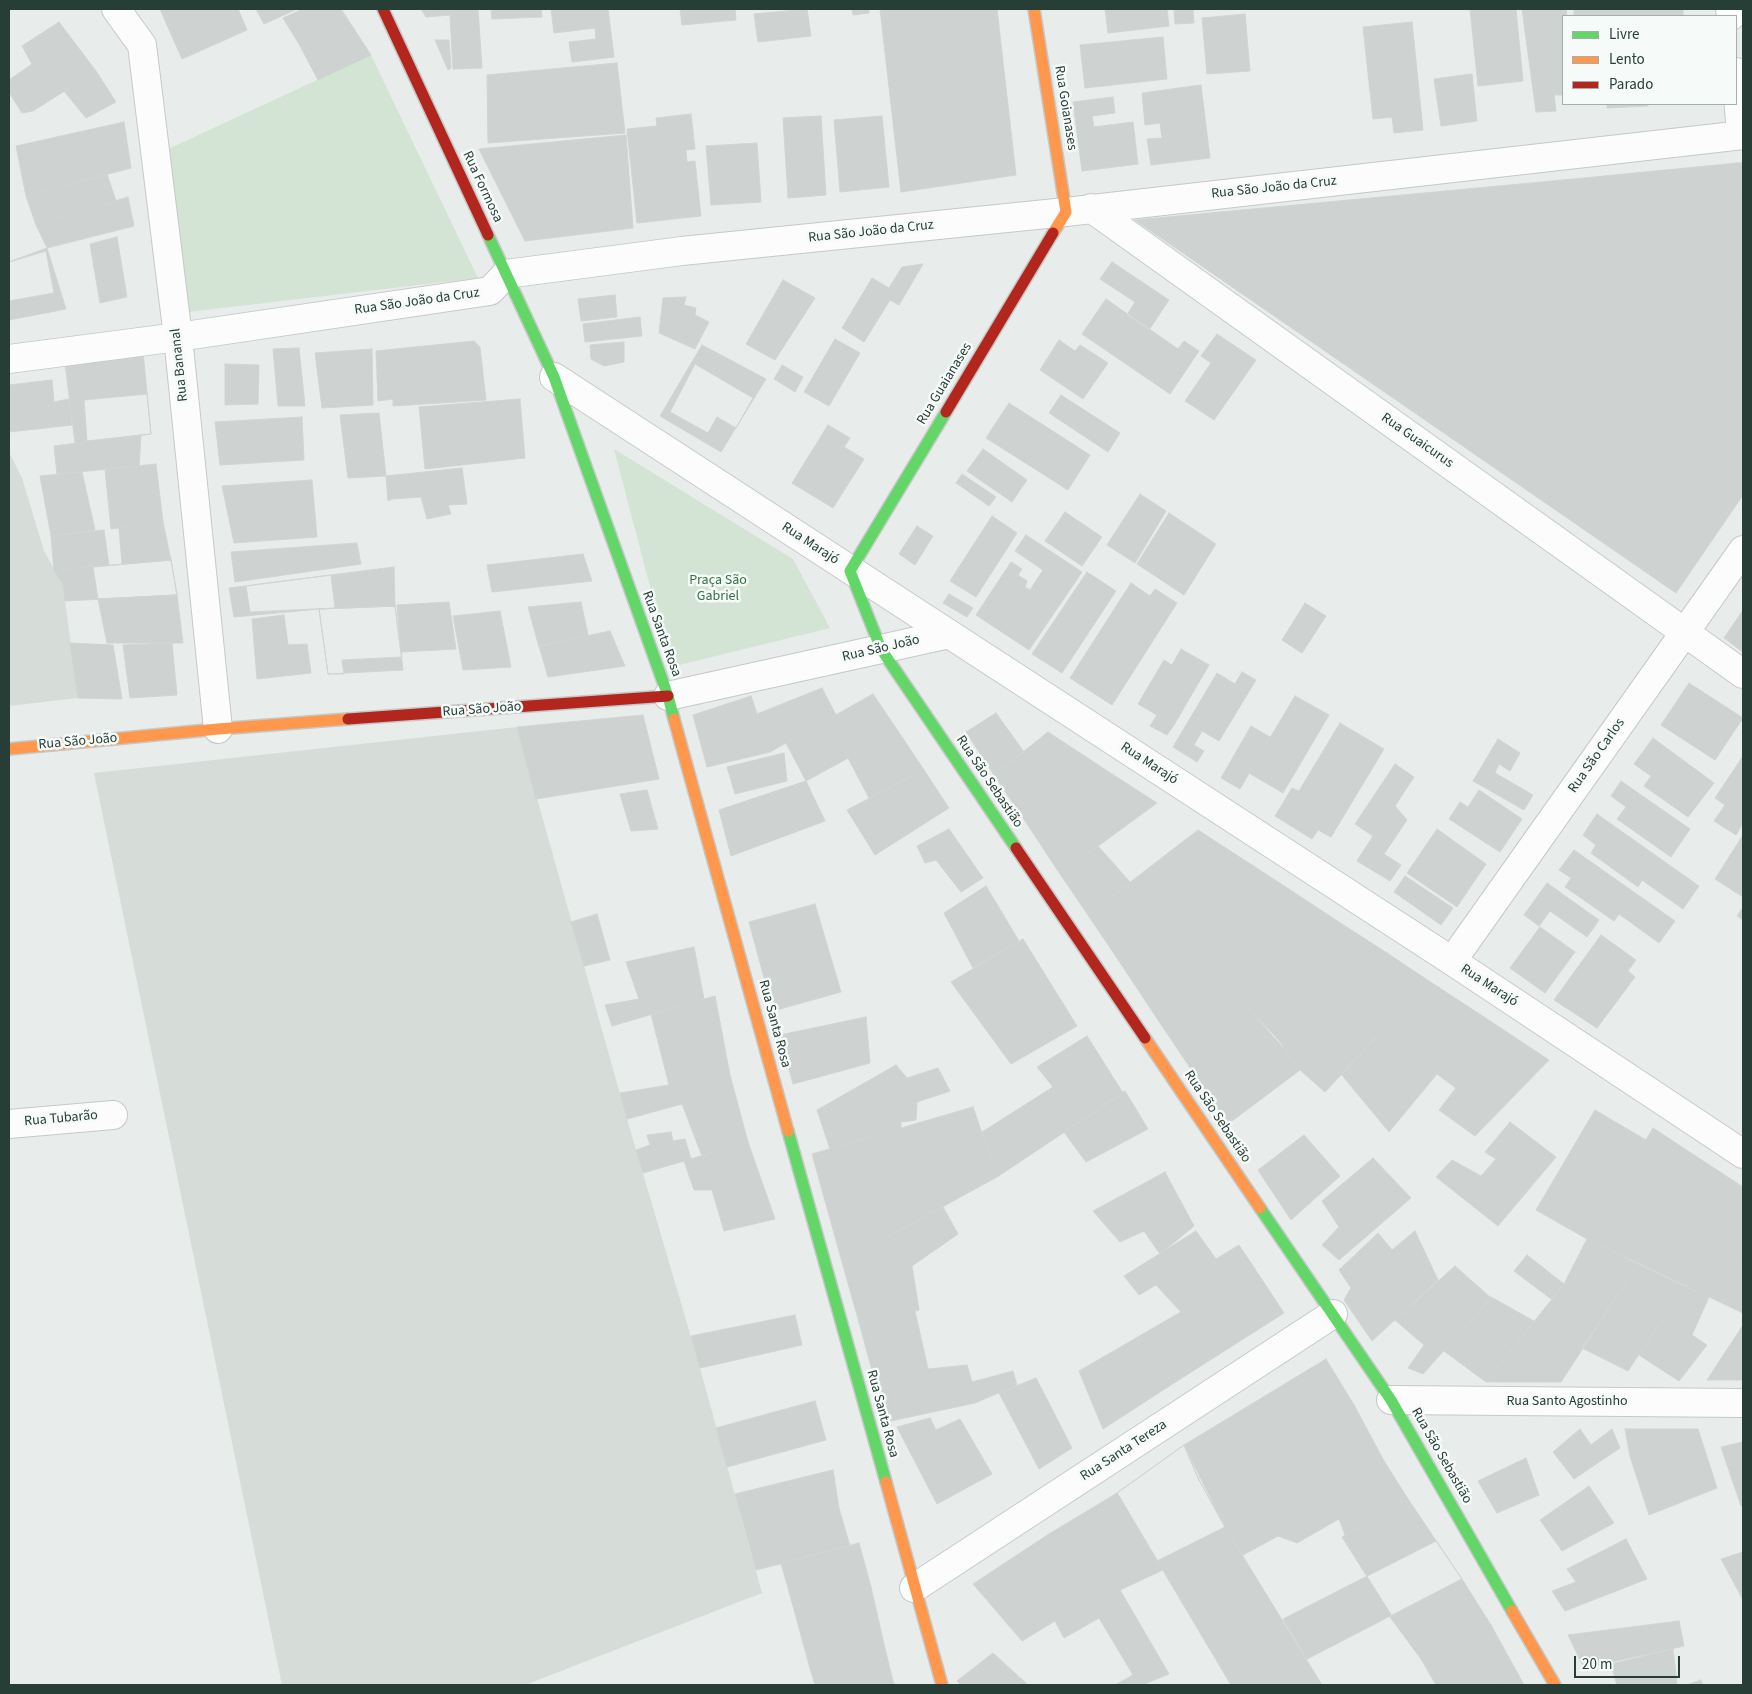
<!DOCTYPE html>
<html>
<head>
<meta charset="utf-8">
<style>
  body { margin:0 }
  #map { position:relative; width:1752px; height:1694px; overflow:hidden; background:#e8ecea; font-family:"Source Sans 3",sans-serif }
  canvas { display:block }
  .frame { position:absolute; inset:0; border:10px solid #263e35; pointer-events:none }
  .legend { position:absolute; left:1562px; top:15px; width:175px; height:90px; box-sizing:border-box; background:#f6faf8; border:1px solid #a3afaa; margin:0; padding:6px 9px; list-style:none; font-size:15px; color:#263e35 }
  .legend li { display:flex; align-items:center; gap:10px; height:25px }
  .legend b { width:25px; border:1px solid #a3afaa }
  .scale { position:absolute; left:1574px; top:1656px; width:106px; height:22px; box-sizing:border-box; border:2px solid #263e35; border-top:0; padding-left:6px; font-size:15px; line-height:18px; white-space:nowrap; color:#263e35; -webkit-text-stroke:4px #f6faf8; paint-order:stroke }
</style>
</head>
<body>
<div id="map">
<canvas width="1752" height="1694"></canvas>
<div class="frame"></div>
<ul class="legend">
<li><b style="height:6px;background:#63d668"></b>Livre</li>
<li><b style="height:6px;background:#ff974d"></b>Lento</li>
<li><b style="height:6px;background:#b3261e"></b>Parado</li>
</ul>
<div class="scale">20 m</div>
</div>
<script>
const context = document.querySelector('canvas').getContext('2d');
context.lineJoin = 'round';
function fill(path, color) { context.fillStyle = color; context.fill(path, 'evenodd'); }
const shape = rows => new Path2D(rows.map(r => 'M' + r).join(''));
function strokePath(path, color, width, dash) { context.strokeStyle = color; context.lineWidth = width; context.lineCap = dash ? 'butt' : 'round'; context.setLineDash(dash || []); context.stroke(path); }
function write(font, color, halo, rows, align = 'center') {
  context.font = font + ' "Source Sans 3",sans-serif'; context.lineWidth = 5; context.setLineDash([]); context.textBaseline = 'middle'; context.strokeStyle = halo; context.fillStyle = color; for (const [text, x, y, turn = 0] of rows) {
    context.save(); context.translate(x, y); context.rotate((+turn || 0) * Math.PI / 180); context.textAlign = isNaN(turn) ? turn : align; if (halo) context.strokeText(text, 0, 0); context.fillText(text, 0, 0); context.restore();
  }
}
const built = shape([
  [9,452,22,478,44,551,63,585,78,698,9,706],
  [517,727,627,1119,700,1368,762,1593,525,1685,282,1685,94,773]
]);
const green = shape([
  [371,55,478,278,188,312,166,150],
  [614,449,793,559,830,628,671,667]
]);
const building = shape([
  [160,9,238,9,247,30,182,59,160,9],
  [256,9,297,9,264,24,256,9],
  [303,9,341,9,371,55,318,80,299,44,283,18,303,9],
  [421,9,478,9,482,68,453,69,450,15,426,17,421,9],
  [491,9,541,9,542,17,492,19,491,9],
  [551,9,608,9,614,57,572,62,569,42,596,39,595,28,554,33,551,9],
  [680,9,735,9,736,20,682,25,680,9],
  [807,9,811,36,758,42,754,14,807,9],
  [852,9,869,9,869,13,853,15,852,9],
  [880,9,997,9,1016,175,901,192,880,9],
  [1105,9,1167,9,1169,26,1108,33,1105,9],
  [1174,9,1193,9,1194,23,1175,24,1174,9],
  [1470,9,1516,9,1523,81,1478,86,1470,9],
  [1522,9,1566,9,1567,16,1563,16,1563,95,1554,95,1556,111,1536,112,1522,9],
  [1574,9,1683,9,1683,16,1574,16,1574,9],
  [1245,14,1250,71,1207,74,1202,18,1245,14],
  [59,22,96,71,33,111,22,113,9,92,9,80,32,64,22,46,59,22],
  [1412,22,1423,130,1394,133,1392,117,1373,119,1363,27,1412,22],
  [1163,37,1167,79,1085,88,1080,45,1163,37],
  [435,40,449,40,451,68,448,70,435,40],
  [617,63,625,133,488,143,487,75,617,63],
  [96,71,116,102,86,118,64,91,96,71],
  [1472,74,1477,121,1441,126,1434,79,1472,74],
  [1201,85,1210,158,1151,165,1147,139,1162,138,1160,123,1145,125,1142,93,1201,85],
  [1113,97,1115,113,1092,116,1094,127,1133,122,1138,164,1082,171,1073,102,1113,97],
  [1607,104,1648,104,1648,106,1607,108,1607,104],
  [691,114,695,149,686,150,687,162,695,161,701,216,637,223,627,129,657,126,656,118,691,114],
  [821,116,826,195,788,198,783,118,821,116],
  [882,116,889,187,840,192,834,120,882,116],
  [124,122,131,168,26,196,16,146,124,122],
  [626,135,633,228,525,241,479,149,626,135],
  [757,143,761,202,711,205,706,146,757,143],
  [1737,163,1743,163,1743,202,1707,166,1737,163],
  [1707,166,1743,202,1743,321,1563,180,1707,166],
  [107,174,116,201,36,225,26,196,107,174],
  [1563,180,1743,321,1743,495,1676,593,1135,220,1563,180],
  [128,197,134,226,47,248,36,225,128,197],
  [117,237,127,297,100,303,90,244,117,237],
  [47,248,66,309,9,320,9,262,47,248],
  [46,251,54,293,9,301,9,262,46,251],
  [1112,262,1169,300,1149,330,1127,315,1135,302,1100,279,1112,262],
  [923,264,899,305,890,300,864,342,842,328,872,278,889,288,902,267,923,264],
  [783,280,815,298,775,360,746,344,783,280],
  [615,295,617,317,581,321,578,299,615,295],
  [686,297,684,305,696,308,695,315,709,322,695,349,659,333,663,298,686,297],
  [1106,299,1178,349,1184,341,1199,351,1170,394,1082,334,1106,299],
  [640,317,642,336,585,342,583,324,640,317],
  [1217,334,1256,360,1214,420,1185,401,1211,363,1201,356,1217,334],
  [835,339,860,353,829,406,804,392,835,339],
  [1059,340,1075,351,1080,345,1108,363,1083,399,1040,370,1059,340],
  [474,341,480,347,486,400,393,406,393,399,378,401,376,351,474,341],
  [624,342,624,362,604,366,591,359,590,345,624,342],
  [702,345,766,379,721,452,660,416,702,345],
  [299,348,305,406,278,406,273,349,299,348],
  [372,349,373,405,322,408,315,353,372,349],
  [143,352,151,434,75,443,65,363,143,352],
  [225,364,259,365,258,404,225,405,225,364],
  [695,364,753,398,736,428,717,417,708,433,670,412,695,364],
  [782,365,803,377,795,392,774,379,782,365],
  [52,380,54,402,69,399,72,425,9,432,9,385,52,380],
  [147,394,151,434,87,441,84,400,147,394],
  [1061,395,1120,433,1108,452,1049,413,1061,395],
  [520,399,525,458,425,469,419,407,520,399],
  [1009,403,1090,455,1068,490,986,438,1009,403],
  [379,413,386,476,348,478,340,415,379,413],
  [302,417,304,460,220,465,215,422,302,417],
  [828,425,850,438,844,447,864,459,833,508,792,483,828,425],
  [141,435,139,466,57,474,54,446,141,435],
  [983,449,1027,480,1012,502,967,471,983,449],
  [156,464,163,522,111,529,105,469,156,464],
  [462,468,467,504,448,505,451,514,427,519,421,497,392,499,388,501,386,476,462,468],
  [82,472,95,530,51,536,40,476,82,472],
  [962,474,996,497,989,506,956,483,962,474],
  [312,480,317,537,234,543,222,486,312,480],
  [1140,494,1166,511,1135,563,1107,545,1140,494],
  [1065,512,1102,537,1082,566,1045,541,1065,512],
  [1169,513,1216,544,1184,595,1137,564,1169,513],
  [992,516,1017,533,976,597,950,581,992,516],
  [163,522,171,560,122,564,119,528,163,522],
  [917,526,933,536,915,565,899,554,917,526],
  [104,530,109,565,54,570,51,536,104,530],
  [1026,535,1082,572,1029,650,976,615,1011,562,1022,569,1018,575,1027,581,1025,587,1030,590,1043,570,1015,551,1026,535],
  [357,543,361,564,235,582,231,552,357,543],
  [583,554,592,581,492,592,487,565,583,554],
  [171,560,177,595,65,601,63,585,54,570,171,560],
  [171,560,177,595,98,599,93,567,171,560],
  [394,567,395,606,319,609,234,617,229,588,394,567],
  [1087,572,1116,591,1062,673,1032,654,1087,572],
  [331,575,335,608,250,612,246,586,331,575],
  [1131,583,1150,596,1155,589,1177,603,1112,705,1070,678,1131,583],
  [949,594,973,608,967,617,943,603,949,594],
  [177,595,183,643,107,643,98,599,177,595],
  [449,602,456,649,401,652,397,605,449,602],
  [581,602,588,635,539,647,528,607,581,602],
  [1305,603,1326,616,1302,653,1282,640,1305,603],
  [395,606,403,670,328,674,319,609,395,606],
  [395,606,402,657,342,660,344,674,328,674,319,609,395,606],
  [1743,610,1743,652,1724,638,1743,610],
  [500,611,511,667,463,670,453,616,500,611],
  [284,615,288,645,307,644,311,673,257,679,252,619,284,615],
  [610,631,625,666,548,677,539,646,610,631],
  [70,643,113,645,122,699,78,698,70,643],
  [172,643,177,695,130,698,123,645,172,643],
  [1181,649,1209,665,1174,725,1138,704,1164,660,1172,665,1181,649],
  [1242,672,1256,680,1219,741,1202,731,1194,745,1204,751,1197,762,1173,747,1217,673,1235,684,1242,672],
  [1689,683,1743,718,1715,760,1661,725,1689,683],
  [822,688,836,715,770,752,757,714,822,688],
  [873,694,898,731,806,781,786,743,873,694],
  [751,696,770,752,707,767,693,715,751,696],
  [1295,696,1329,715,1283,793,1249,773,1295,696],
  [996,713,1024,752,994,775,966,732,996,713],
  [643,715,659,779,536,799,517,727,643,715],
  [1157,715,1174,725,1167,735,1150,726,1157,715],
  [1340,723,1384,749,1331,837,1318,830,1312,839,1275,816,1292,788,1299,791,1340,723],
  [1251,726,1270,737,1240,789,1221,778,1251,726],
  [898,731,924,770,869,798,848,758,898,731],
  [1048,732,1112,774,1033,833,994,775,1048,732],
  [1653,738,1714,783,1688,817,1644,786,1651,776,1634,764,1653,738],
  [1498,739,1520,753,1510,771,1499,764,1495,773,1533,795,1524,810,1473,781,1498,739],
  [784,753,787,781,735,794,727,767,784,753],
  [1743,756,1743,823,1736,835,1714,821,1725,805,1715,798,1743,756],
  [1395,764,1414,777,1395,806,1407,820,1384,854,1401,865,1390,881,1357,861,1373,836,1355,824,1395,764],
  [924,770,949,808,875,855,847,810,924,770],
  [1112,774,1157,803,1060,874,1033,833,1112,774],
  [806,781,825,821,731,856,719,810,806,781],
  [1621,781,1690,829,1671,857,1617,819,1626,807,1611,796,1621,781],
  [647,790,658,829,631,831,620,794,647,790],
  [1479,790,1522,819,1500,852,1449,819,1460,802,1468,807,1479,790],
  [1597,814,1672,867,1656,890,1642,880,1638,887,1591,853,1596,845,1583,835,1597,814],
  [949,829,983,878,961,892,936,860,925,863,917,846,949,829],
  [1437,829,1486,864,1457,907,1407,873,1437,829],
  [1198,830,1255,867,1183,926,1137,877,1198,830],
  [1743,835,1743,897,1715,879,1743,835],
  [1098,846,1130,882,1088,915,1060,874,1098,846],
  [1574,850,1675,921,1659,943,1619,914,1614,921,1565,887,1571,878,1559,870,1574,850],
  [1255,867,1298,895,1221,972,1183,926,1255,867],
  [1672,867,1699,886,1683,909,1656,890,1672,867],
  [1405,876,1453,908,1441,925,1394,892,1405,876],
  [1137,877,1183,926,1123,967,1088,915,1137,877],
  [1547,883,1599,920,1587,937,1550,911,1539,926,1524,915,1547,883],
  [986,886,1019,941,973,968,944,913,986,886],
  [1298,895,1342,924,1250,1010,1221,972,1298,895],
  [815,904,841,992,773,1011,749,922,815,904],
  [1743,907,1743,920,1737,916,1743,907],
  [597,914,610,960,584,966,571,922,597,914],
  [1342,924,1387,953,1286,1051,1250,1010,1342,924],
  [1183,926,1221,972,1160,1023,1123,967,1183,926],
  [1540,927,1575,952,1545,993,1510,968,1540,927],
  [1601,935,1636,960,1628,971,1635,977,1597,1028,1554,1000,1601,935],
  [1023,939,1077,1026,1011,1064,951,982,1023,939],
  [694,947,704,999,612,1026,605,1005,639,999,626,962,694,947],
  [1387,953,1429,981,1325,1092,1300,1070,1286,1051,1387,953],
  [1221,972,1250,1010,1187,1063,1160,1023,1221,972],
  [1429,981,1484,1017,1389,1132,1341,1074,1429,981],
  [715,996,730,1075,669,1085,651,1014,715,996],
  [1250,1010,1277,1038,1208,1095,1187,1063,1250,1010],
  [866,1017,870,1063,793,1084,780,1035,866,1017],
  [1484,1017,1549,1060,1475,1136,1439,1110,1456,1088,1437,1074,1484,1017],
  [1087,1036,1123,1093,997,1177,982,1132,1053,1087,1037,1067,1087,1036],
  [1277,1038,1300,1070,1228,1124,1208,1095,1277,1038],
  [896,1065,907,1078,938,1068,950,1091,917,1102,916,1120,901,1122,901,1128,830,1149,817,1110,896,1065],
  [730,1075,748,1142,702,1156,682,1104,627,1119,620,1093,730,1075],
  [1125,1091,1148,1129,1086,1162,1064,1132,1125,1091],
  [973,1107,997,1177,842,1262,812,1154,973,1107],
  [1595,1110,1646,1140,1587,1239,1536,1210,1595,1110],
  [1510,1122,1556,1157,1498,1226,1436,1177,1452,1160,1481,1176,1496,1159,1485,1152,1510,1122],
  [1653,1128,1720,1172,1653,1270,1587,1239,1653,1128],
  [671,1132,673,1141,685,1139,691,1159,643,1173,636,1150,650,1145,647,1135,671,1132],
  [1304,1135,1340,1176,1291,1220,1258,1170,1304,1135],
  [748,1142,775,1219,724,1231,712,1190,694,1190,684,1161,748,1142],
  [1373,1158,1411,1198,1339,1260,1322,1245,1339,1227,1322,1201,1373,1158],
  [1165,1172,1194,1226,1160,1254,1144,1231,1120,1242,1093,1211,1165,1172],
  [1720,1172,1743,1187,1743,1253,1709,1297,1653,1270,1720,1172],
  [943,1207,958,1234,912,1266,919,1310,860,1326,842,1262,943,1207],
  [1196,1231,1216,1259,1239,1245,1255,1269,1181,1312,1156,1285,1139,1295,1124,1276,1196,1231],
  [1415,1231,1438,1280,1372,1341,1344,1300,1351,1288,1339,1270,1378,1233,1392,1250,1415,1231],
  [1587,1239,1638,1264,1561,1382,1486,1382,1564,1284,1587,1239],
  [1743,1253,1743,1313,1709,1297,1743,1253],
  [1527,1255,1564,1284,1551,1299,1514,1271,1527,1255],
  [1638,1264,1684,1286,1628,1371,1582,1348,1638,1264],
  [1455,1266,1491,1298,1423,1374,1408,1368,1424,1345,1395,1320,1455,1266],
  [1255,1269,1284,1313,1174,1383,1136,1338,1255,1269],
  [1684,1286,1709,1297,1692,1335,1707,1345,1679,1381,1639,1355,1684,1286],
  [1491,1297,1534,1321,1486,1382,1444,1351,1491,1297],
  [915,1311,928,1369,967,1365,972,1382,1013,1371,1017,1385,975,1403,886,1422,860,1326,915,1311],
  [795,1315,802,1345,700,1368,691,1336,795,1315],
  [1743,1325,1743,1380,1707,1380,1743,1325],
  [1136,1338,1174,1383,1103,1429,1079,1371,1136,1338],
  [1326,1359,1354,1405,1198,1478,1184,1445,1326,1359],
  [1036,1378,1072,1448,1039,1469,999,1393,1036,1378],
  [815,1401,826,1440,727,1467,716,1428,815,1401],
  [1354,1405,1384,1461,1225,1527,1198,1478,1354,1405],
  [930,1418,936,1430,960,1419,992,1474,937,1504,897,1427,930,1418],
  [1580,1429,1591,1445,1612,1429,1620,1448,1574,1479,1553,1452,1580,1429],
  [1625,1429,1698,1429,1717,1488,1649,1515,1630,1456,1625,1429],
  [1743,1442,1743,1505,1741,1506,1721,1447,1743,1442],
  [1184,1445,1198,1478,1225,1527,1322,1685,1231,1685,1117,1493,1184,1445],
  [1184,1445,1225,1527,1157,1561,1117,1493,1184,1445],
  [1526,1458,1539,1495,1497,1513,1478,1481,1526,1458],
  [1384,1461,1408,1499,1345,1535,1339,1519,1297,1543,1278,1536,1243,1555,1225,1527,1384,1461],
  [833,1470,839,1508,745,1529,735,1494,833,1470],
  [1589,1486,1614,1523,1562,1551,1540,1520,1589,1486],
  [1117,1493,1163,1570,1120,1590,1169,1674,1142,1685,1139,1685,1049,1534,1117,1493],
  [1408,1499,1462,1579,1392,1616,1342,1537,1408,1499],
  [839,1508,850,1546,756,1570,745,1529,839,1508],
  [1049,1534,1099,1618,1064,1638,1055,1621,1022,1641,973,1584,1049,1534],
  [1626,1539,1647,1579,1565,1611,1552,1591,1576,1582,1567,1569,1626,1539],
  [1436,1541,1462,1579,1307,1659,1283,1619,1436,1541],
  [859,1543,871,1587,793,1606,781,1563,859,1543],
  [1743,1552,1743,1600,1721,1559,1743,1552],
  [1462,1579,1491,1625,1421,1659,1390,1617,1462,1579],
  [871,1587,886,1653,811,1672,793,1606,871,1587],
  [1679,1621,1684,1646,1584,1668,1568,1635,1679,1621],
  [1491,1625,1518,1674,1492,1685,1436,1685,1421,1659,1491,1625],
  [1673,1649,1677,1685,1617,1685,1611,1664,1673,1649],
  [886,1653,894,1685,815,1685,811,1672,886,1653],
  [993,1653,1028,1685,961,1685,957,1681,993,1653],
  [1518,1674,1524,1685,1492,1685,1518,1674],
  [1133,1675,1139,1685,1115,1685,1133,1675],
  [1701,1680,1703,1685,1687,1685,1701,1680]
]);
const street = shape([
  [116,9,142,45,178,337,218,729],
  [1730,9,1731,16],
  [1736,72,1741,135],
  [1091,208,1743,674],
  [9,359,178,337,490,291,506,274,682,251,1066,212,1743,135],
  [554,377,1452,961,1743,1154],
  [668,696,949,634],
  [1452,961,1743,550],
  [9,1124,113,1115],
  [1391,1400,1743,1403],
  [914,1588,1333,1314]
]);
const fast = shape([
  [488,235,554,377,668,696,674,719],
  [946,412,850,571,881,649,1016,848],
  [788,1131,886,1482],
  [1260,1208,1391,1400,1512,1611]
]);
const slow = shape([
  [1034,9,1066,212,1053,233],
  [674,719,788,1131],
  [9,749,218,729,348,719],
  [1145,1038,1260,1208],
  [886,1482,942,1685],
  [1512,1611,1555,1685]
]);
const jam = shape([
  [383,9,488,235],
  [946,412,1053,233],
  [348,719,668,696],
  [1016,848,1145,1038]
]);
const streetNames = [
  ["Rua Goianases",1065,108,81],
  ["Rua Formosa",482,187,65],
  ["Rua São João da Cruz",1274,188,-6],
  ["Rua São João da Cruz",871,232,-6],
  ["Rua São João da Cruz",417,302,-8],
  ["Rua Bananal",180,365,-96],
  ["Rua Guaianases",945,384,-59],
  ["Rua Guaicurus",1417,441,35],
  ["Rua Marajó",810,544,33],
  ["Rua Santa Rosa",661,634,70],
  ["Rua São João",881,649,-13],
  ["Rua São João",482,710,-4],
  ["Rua São João",78,742,-5],
  ["Rua São Carlos",1597,756,-55],
  ["Rua Marajó",1149,764,33],
  ["Rua São Sebastião",989,782,56],
  ["Rua Marajó",1489,986,33],
  ["Rua Santa Rosa",774,1024,75],
  ["Rua São Sebastião",1217,1117,56],
  ["Rua Tubarão",61,1119,-5],
  ["Rua Santo Agostinho",1567,1402],
  ["Rua Santa Rosa",882,1414,75],
  ["Rua Santa Tereza",1124,1451,-33],
  ["Rua São Sebastião",1441,1456,60]
];
const parkNames = [
  ["Praça São",718,581],
  ["Gabriel",718,597]
];
fill(built, '#d6ddd9');
fill(green, '#d3e4d5');
fill(building, '#ced3d1');
strokePath(building, '#d0d5d2', 1);
strokePath(street, '#c5c9c7', 30);
strokePath(fast, '#c3c9c7', 14);
strokePath(slow, '#c3c9c7', 14);
strokePath(jam, '#c3c9c7', 14);
strokePath(street, '#fcfcfc', 28);
strokePath(fast, '#63d668', 11);
strokePath(slow, '#ff974d', 11);
strokePath(jam, '#b3261e', 11);
write('14px', '#263e35', '#f6faf8', streetNames);
write('14px', '#337343', '#f6faf8', parkNames);
</script>
</body>
</html>
